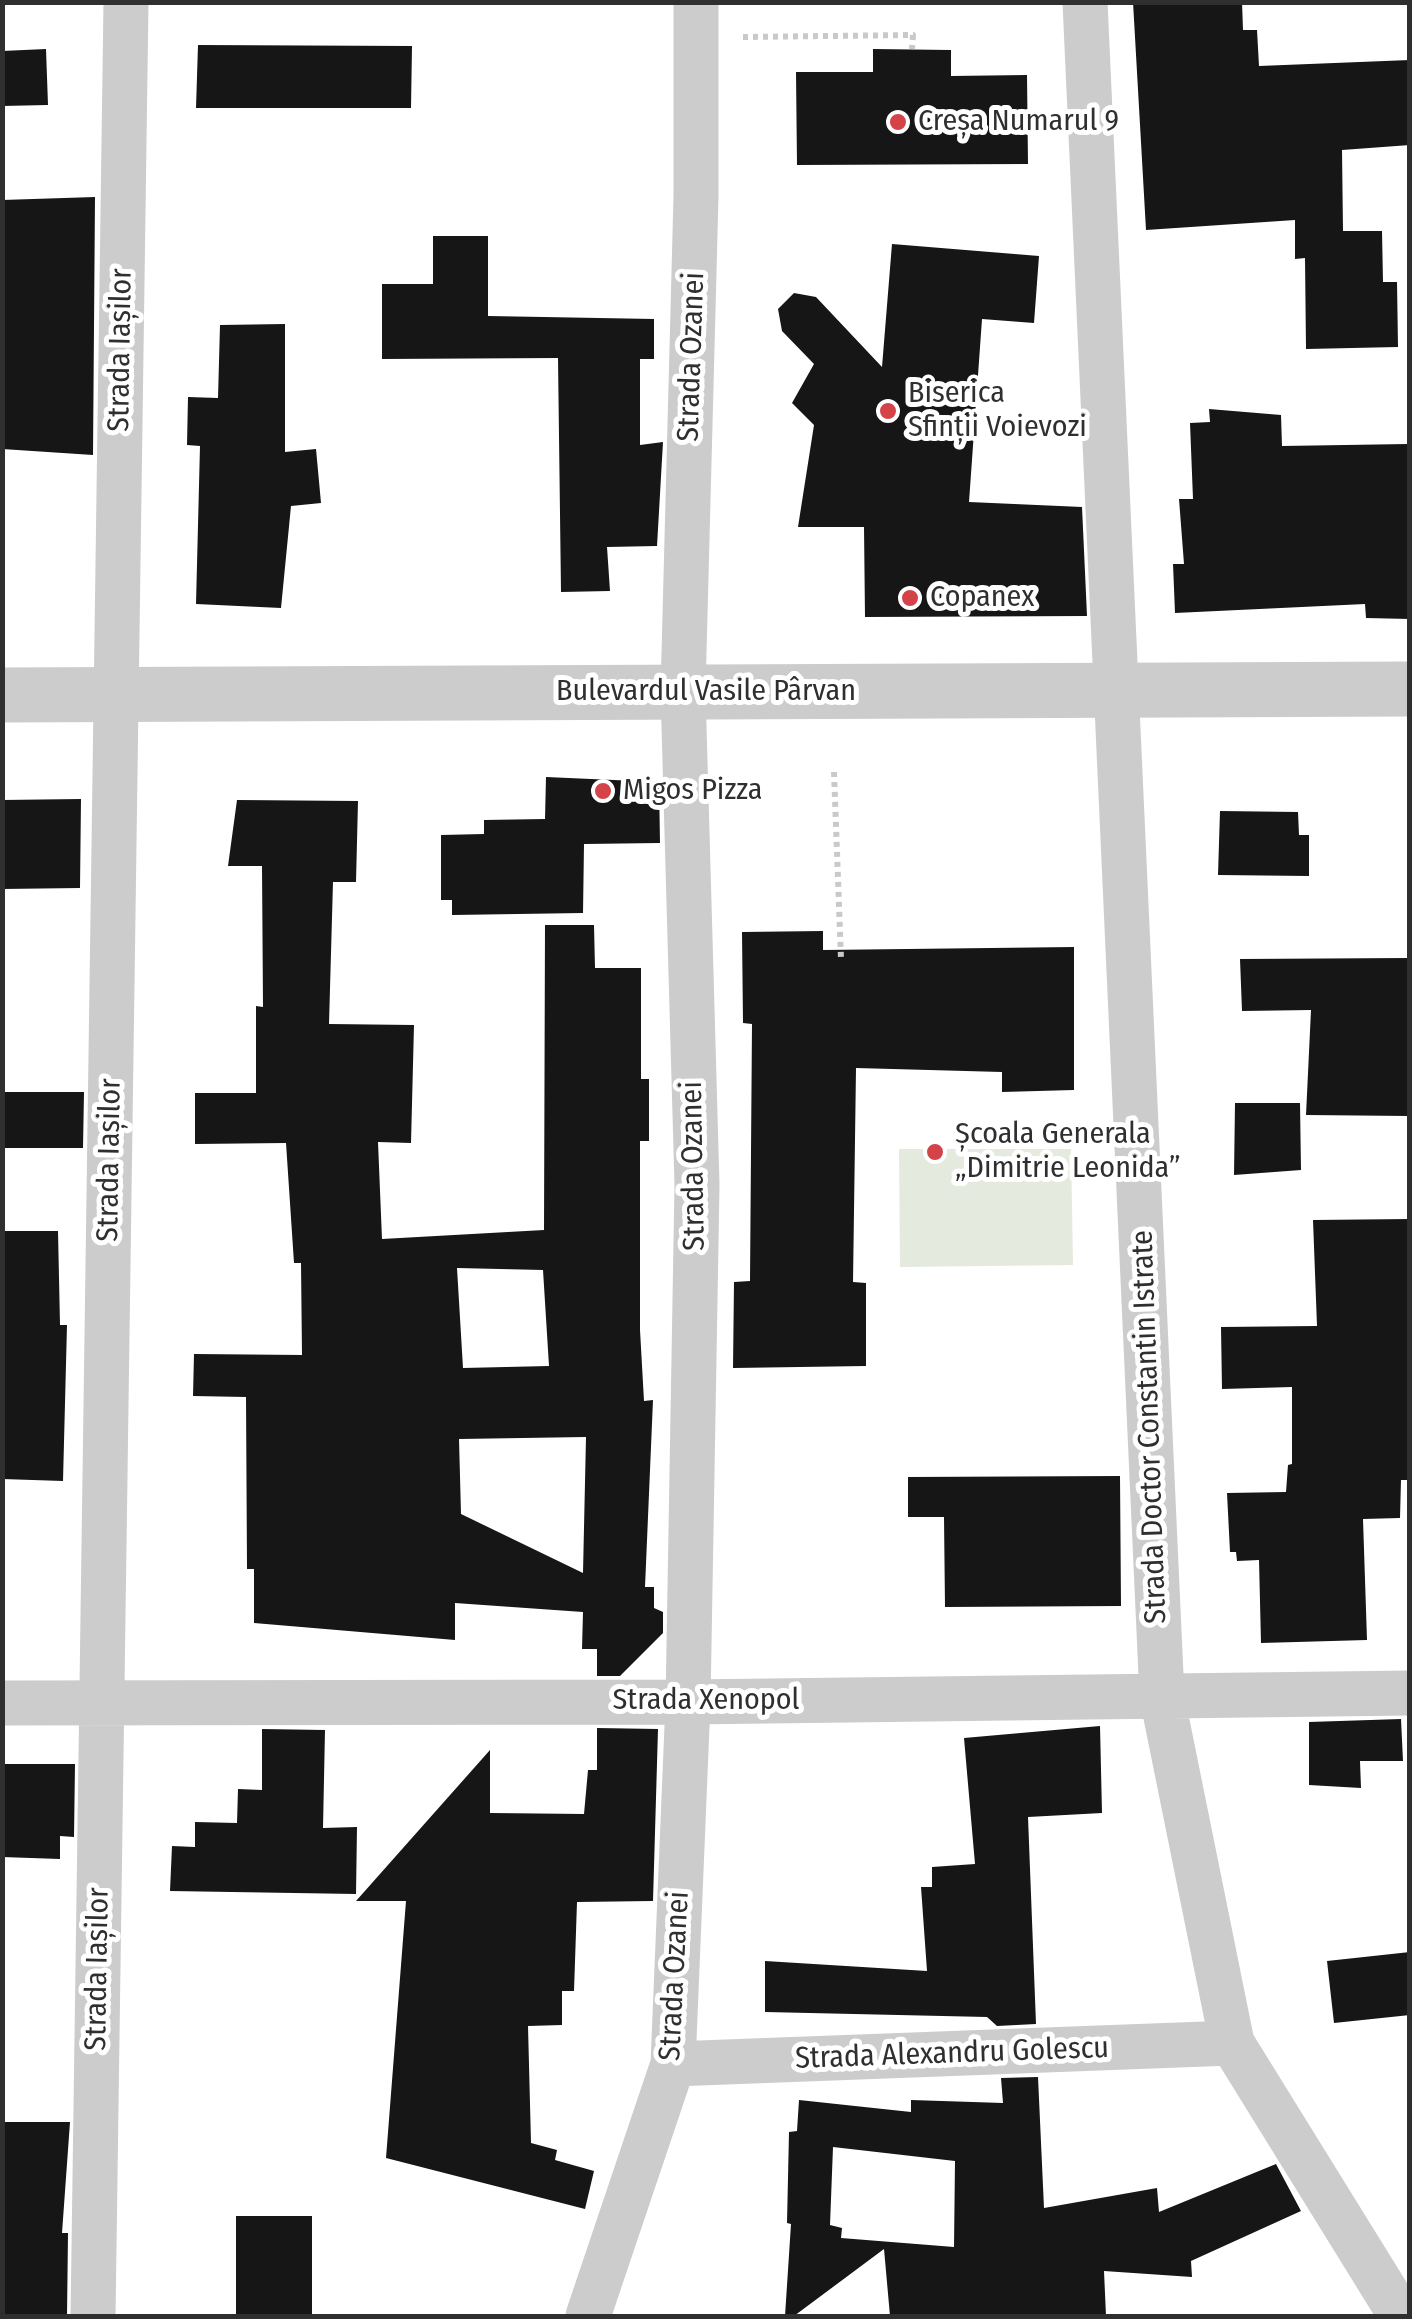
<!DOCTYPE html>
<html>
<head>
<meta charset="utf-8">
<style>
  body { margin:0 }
  #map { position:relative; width:1412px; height:2319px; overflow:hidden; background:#fff; font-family:"Fira Sans Condensed",sans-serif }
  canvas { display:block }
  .frame { position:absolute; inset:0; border:5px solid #2f2f2f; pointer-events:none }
</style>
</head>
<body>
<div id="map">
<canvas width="1412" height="2319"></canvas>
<div class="frame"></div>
</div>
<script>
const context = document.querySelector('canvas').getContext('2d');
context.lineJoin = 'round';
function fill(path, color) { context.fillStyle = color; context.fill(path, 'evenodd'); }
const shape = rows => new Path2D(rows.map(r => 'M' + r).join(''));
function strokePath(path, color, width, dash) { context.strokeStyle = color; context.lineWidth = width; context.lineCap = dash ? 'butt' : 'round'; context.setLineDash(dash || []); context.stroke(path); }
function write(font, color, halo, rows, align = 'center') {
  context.font = font + ' "Fira Sans Condensed",sans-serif'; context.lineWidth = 10; context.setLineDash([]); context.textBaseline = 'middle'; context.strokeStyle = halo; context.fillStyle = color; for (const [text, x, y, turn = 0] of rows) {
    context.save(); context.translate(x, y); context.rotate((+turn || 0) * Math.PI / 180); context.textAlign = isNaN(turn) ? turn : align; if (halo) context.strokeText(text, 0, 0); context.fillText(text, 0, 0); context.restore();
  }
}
const green = shape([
  [899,1149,1071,1149,1073,1265,900,1267]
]);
const building = shape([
  [1133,2,1242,2,1243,30,1257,30,1259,66,1410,60,1410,145,1342,150,1343,231,1382,231,1383,282,1397,282,1398,347,1306,349,1305,258,1295,259,1295,220,1146,230],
  [198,45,412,46,411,108,196,108],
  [46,49,48,105,2,106,2,51],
  [873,49,951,50,951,76,1027,75,1028,164,797,165,796,72,873,72],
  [95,197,93,455,2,449,2,200],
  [433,236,488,236,488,316,654,319,654,359,640,359,640,445,663,442,657,546,607,547,610,591,561,592,558,358,382,359,382,284,433,284],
  [892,244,1039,256,1034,323,982,319,969,502,1082,507,1087,616,865,617,864,527,798,527,814,425,792,403,814,364,782,331,778,309,794,293,816,297,882,367],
  [285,324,285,452,316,449,321,503,291,506,281,608,196,604,200,446,187,445,188,397,218,398,220,325],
  [1209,409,1281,415,1282,446,1408,444,1410,619,1366,618,1365,604,1175,613,1173,564,1184,564,1179,499,1193,499,1190,423,1210,422],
  [546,777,659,782,660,843,584,844,583,913,452,915,452,900,441,900,441,835,484,834,484,820,545,819],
  [81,799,80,888,2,889,2,800],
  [237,800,358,801,356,882,333,882,329,1024,414,1025,411,1143,378,1142,382,1239,544,1230,545,925,594,925,595,968,641,968,641,1079,649,1079,649,1141,640,1141,640,1330,644,1401,653,1400,645,1587,654,1587,654,1608,663,1612,663,1633,620,1676,597,1676,597,1649,582,1649,583,1612,455,1603,455,1640,254,1623,254,1569,247,1569,246,1397,193,1396,194,1354,302,1355,301,1263,294,1263,286,1143,195,1144,195,1093,256,1093,256,1006,263,1007,262,866,228,866],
  [457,1268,543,1270,549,1366,463,1368],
  [586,1437,583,1573,461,1514,459,1439],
  [1220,811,1298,812,1299,835,1309,835,1309,876,1218,875],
  [823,931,823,950,1074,947,1074,1090,1002,1092,1002,1072,856,1068,853,1282,866,1283,866,1366,733,1368,734,1282,750,1281,752,1024,743,1023,742,932],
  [1408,958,1410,1116,1306,1115,1311,1010,1242,1011,1240,959],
  [2,1092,84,1092,83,1148,2,1148],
  [1235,1103,1300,1103,1301,1170,1234,1175],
  [1410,1219,1410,1480,1401,1480,1400,1518,1363,1519,1367,1640,1261,1643,1259,1560,1237,1561,1236,1552,1230,1552,1227,1493,1286,1492,1288,1465,1292,1464,1292,1387,1222,1389,1221,1327,1317,1326,1313,1220],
  [2,1231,58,1231,60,1325,67,1325,63,1481,2,1479],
  [1120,1476,1121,1606,945,1607,944,1517,908,1517,908,1477],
  [1401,1719,1403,1761,1360,1761,1361,1788,1309,1785,1309,1722],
  [1100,1726,1102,1813,1028,1817,1036,2024,997,2026,987,2017,765,2012,765,1961,927,1971,921,1887,932,1887,932,1867,975,1864,964,1738],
  [597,1728,658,1729,653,1901,577,1902,574,1991,562,1991,562,2025,528,2026,531,2143,557,2150,555,2160,594,2171,585,2209,386,2158,406,1901,356,1901,490,1750,490,1813,584,1814,588,1770,597,1770],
  [262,1729,325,1730,323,1828,357,1827,356,1894,170,1891,172,1846,195,1847,195,1822,237,1823,238,1789,262,1790],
  [2,1764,75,1764,74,1837,60,1836,60,1859,2,1857],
  [1410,1952,1410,2015,1334,2023,1327,1961],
  [1038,2077,1044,2208,1157,2188,1159,2212,1276,2164,1301,2211,1191,2261,1192,2277,1104,2271,1106,2316,890,2316,884,2249,794,2316,785,2316,791,2224,787,2223,789,2132,797,2131,799,2100,911,2112,911,2100,1003,2103,1001,2078],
  [833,2147,955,2161,954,2247,841,2238,842,2228,830,2225],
  [2,2122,70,2122,62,2233,68,2233,67,2316,2,2316],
  [236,2216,312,2216,312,2316,236,2316]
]);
const path = shape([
  [743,37,913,35,912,49],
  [834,772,841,959]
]);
const minor = shape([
  [1085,2,1162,1697,1232,2043,1401,2316],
  [2,1703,688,1702,1410,1693],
  [673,2064,1232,2043],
  [93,2316,126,2],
  [588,2316,673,2064,688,1702,697,1185,683,691,696,196,696,2]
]);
const tertiary = shape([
  [2,695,1410,689]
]);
const markers = [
  [898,122,10,"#d34348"],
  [888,411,10,"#d34348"],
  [910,598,10,"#d34348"],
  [603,791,10,"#d34348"],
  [935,1152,10,"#d34348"]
];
const poiNames = [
  ["Creșa Numarul 9",918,122],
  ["Biserica",908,394],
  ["Sfinții Voievozi",908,428],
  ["Copanex",930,598],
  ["Migos Pizza",623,791],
  ["Școala Generala",955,1135],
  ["„Dimitrie Leonida”",955,1169]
];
const streetNames = [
  ["Strada Iașilor",121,350,-89],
  ["Strada Ozanei",692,357,-88],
  ["Bulevardul Vasile Pârvan",706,692],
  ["Strada Iașilor",110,1160,-89],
  ["Strada Ozanei",694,1166,-91],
  ["Strada Doctor Constantin Istrate",1150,1427,-92],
  ["Strada Xenopol",706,1701],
  ["Strada Iașilor",98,1969,-89],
  ["Strada Ozanei",675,1976,-87],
  ["Strada Alexandru Golescu",952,2054,-2]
];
fill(green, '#e4eade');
fill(building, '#161616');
strokePath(path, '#c9c9c9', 6, [5, 5]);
strokePath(minor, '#ccc', 45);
strokePath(tertiary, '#ccc', 55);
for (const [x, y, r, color] of markers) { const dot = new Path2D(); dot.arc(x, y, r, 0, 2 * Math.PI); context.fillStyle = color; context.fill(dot); strokePath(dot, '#fff', 4); }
write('30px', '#2f2f2f', '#fff', poiNames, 'left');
write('30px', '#2f2f2f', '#fff', streetNames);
</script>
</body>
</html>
